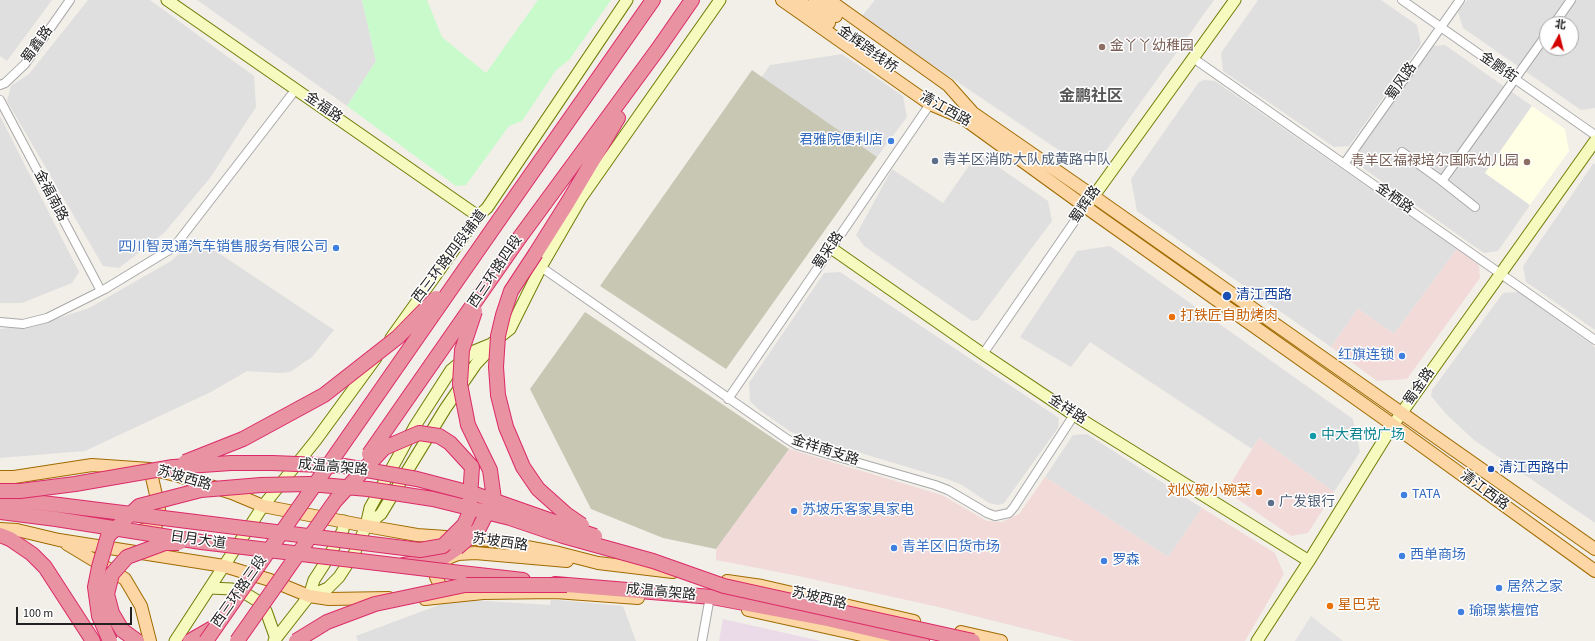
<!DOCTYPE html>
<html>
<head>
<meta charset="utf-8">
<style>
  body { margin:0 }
  #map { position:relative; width:1595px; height:641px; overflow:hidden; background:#f2efe9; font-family:"Source Sans 3","Noto Sans SC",sans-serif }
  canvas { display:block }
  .north { position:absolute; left:1539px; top:16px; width:40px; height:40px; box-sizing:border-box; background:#fff; border:1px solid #a7a7a7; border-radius:50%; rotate:7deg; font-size:11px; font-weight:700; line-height:16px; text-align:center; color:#222 }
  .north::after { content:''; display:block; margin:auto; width:14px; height:18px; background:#d40000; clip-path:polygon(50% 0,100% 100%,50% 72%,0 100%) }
  .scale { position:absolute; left:16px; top:607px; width:116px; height:18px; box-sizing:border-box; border:2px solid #222; border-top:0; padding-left:5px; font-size:12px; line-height:14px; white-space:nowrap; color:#222; -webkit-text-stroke:3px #fff; paint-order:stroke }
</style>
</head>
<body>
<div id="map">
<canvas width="1595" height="641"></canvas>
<div class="north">北</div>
<div class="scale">100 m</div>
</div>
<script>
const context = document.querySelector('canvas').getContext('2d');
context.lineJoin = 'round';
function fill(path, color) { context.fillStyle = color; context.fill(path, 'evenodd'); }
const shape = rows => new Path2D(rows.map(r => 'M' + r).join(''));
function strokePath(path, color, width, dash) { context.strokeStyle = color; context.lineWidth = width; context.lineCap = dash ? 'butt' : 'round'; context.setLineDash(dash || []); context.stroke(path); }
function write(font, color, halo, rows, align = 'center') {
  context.font = font + ' "Source Sans 3","Noto Sans SC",sans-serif'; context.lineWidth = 3; context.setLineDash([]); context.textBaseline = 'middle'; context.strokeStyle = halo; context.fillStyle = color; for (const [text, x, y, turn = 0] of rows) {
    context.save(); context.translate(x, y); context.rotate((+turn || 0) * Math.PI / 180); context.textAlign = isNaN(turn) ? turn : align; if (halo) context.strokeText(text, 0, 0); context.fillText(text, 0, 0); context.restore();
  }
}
const residential = shape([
  [0,0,52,0,7,61,0,56],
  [88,0,150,0,254,76,256,107,210,178,164,233,119,268,103,266,7,101,11,86,29,74],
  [197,0,362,0,376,61,347,106],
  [875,0,1214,0,1103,155,1069,157,861,17],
  [1258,0,1381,0,1417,25,1421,44,1349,146,1334,147,1223,71,1221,53],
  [1467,0,1595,0,1595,108,1581,110,1463,28,1458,12],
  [1547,24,1571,24,1571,48,1547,48],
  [1445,45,1532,106,1485,173,1530,205,1498,251,1484,253,1363,168,1358,152,1433,46],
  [842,54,903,96,907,117,877,157,761,78,770,65],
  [1204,80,1215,81,1457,249,1394,334,1358,309,1331,347,1137,211,1131,179,1199,82],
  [0,116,79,272,72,283,22,303,0,303],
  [978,153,1048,201,1052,221,978,320,972,321,864,246,856,235,892,169,943,203],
  [1593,164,1595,164,1595,330,1526,282,1523,266],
  [196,238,334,330,312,357,290,372,280,373,247,371,211,392,85,451,0,458,0,329,41,324,89,308,171,261],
  [1110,246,1353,419,1360,452,1334,492,1259,438,1252,449,1090,342,1071,367,1020,337,1077,251],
  [840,272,1059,418,1058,428,1004,503,998,505,989,503,962,485,947,479,791,432,758,409,750,401,749,383,824,273],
  [1519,292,1595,347,1595,523,1474,440,1447,415,1431,396,1432,390,1503,293],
  [1087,434,1202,508,1168,557,1045,477,1073,435],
  [455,599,550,605,551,600,558,600,623,606,636,641,358,641,356,636]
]);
const commercial = shape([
  [1457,249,1479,265,1480,278,1407,379,1377,381,1331,347,1358,309,1394,334],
  [1259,438,1334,492,1308,533,1291,536,1226,491],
  [789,449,942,495,987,521,991,521,1002,522,1019,514,1045,477,1168,557,1202,508,1275,553,1284,574,1245,641,1074,641,934,606,798,576,716,560,716,549]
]);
const industrial = shape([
  [723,619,821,641,719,641]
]);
const education = shape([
  [1532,106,1565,129,1569,151,1530,205,1485,173]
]);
const construction = shape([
  [752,70,877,157,726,369,600,286],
  [585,312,789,449,716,549,663,538,591,509,530,389]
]);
const park = shape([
  [362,0,427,0,442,37,486,73,538,0,611,0,569,60,556,70,522,121,509,126,466,185,456,186,347,106,376,61]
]);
const parking = shape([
  [1311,616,1343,641,1295,641]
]);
const street = shape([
  [1402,0,1595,135],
  [1554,24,1571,0],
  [1193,58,1595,340],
  [0,85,5,83,25,64,70,0],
  [0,100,101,291],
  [1402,152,1442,181,1475,207],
  [1344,164,1460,0],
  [1442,181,1547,34],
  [541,267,787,439,797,445,935,485,948,490,987,513,995,516,1009,513,1014,507,1074,415],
  [0,322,23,324,47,318,105,289,174,247,296,89],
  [983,354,1085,206],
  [728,399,930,104],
  [702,641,709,602]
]);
const secondary = shape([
  [167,0,478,216],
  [1088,204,1235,0],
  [831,248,983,354,1074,415,1309,561],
  [391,338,478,216,487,208,627,0],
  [366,526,381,514,445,409,476,364,495,344],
  [210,588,232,589,243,592,256,600,266,611,276,639],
  [309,596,328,588,339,577,354,554,366,526,370,508,415,426,451,370,474,351,491,344,510,329,541,267,581,198,720,0],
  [175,641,263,506,316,440,376,358],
  [274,641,309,596,314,580,327,560,343,530,344,521],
  [1257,641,1309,561,1393,425,1595,141]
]);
const primary = shape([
  [782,0,930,104,963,118,1094,213,1393,425,1595,571],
  [798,0,829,23],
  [815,0,836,16],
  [829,0,948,85,973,113,1093,196,1595,549],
  [0,477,14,477,92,465,150,469,179,476,232,493,263,506,366,526,417,535,489,540,559,553,598,563,673,572],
  [0,529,17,530,59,540,224,566,270,580,309,596,329,599,389,598],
  [138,532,156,525,159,508,150,469],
  [67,544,125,579,141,606,150,641],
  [727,581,762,586,914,621],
  [450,594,441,587,436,577,438,570,448,558,458,554,475,553,567,561],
  [425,599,483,593,555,592,638,598],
  [748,610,889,641],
  [961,632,1001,641]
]);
const highway = shape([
  [499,220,653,0],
  [520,237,658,49,692,0],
  [536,253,568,202,618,118],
  [0,498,59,505],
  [0,512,56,519],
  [0,535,10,539,32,554,45,567,93,641],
  [403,565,444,557,457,548],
  [461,573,523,580],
  [555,584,712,597,823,618,922,641],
  [190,641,216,626]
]);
const highwayBridge = shape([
  [536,253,511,291,503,315,498,336,496,367,498,395,506,427,523,467,538,489,566,514,582,525],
  [369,454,520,237],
  [185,462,243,439,324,395,398,337,436,298],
  [0,491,20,491,75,484,173,467,231,463,273,463,344,466,417,479,478,495,595,536],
  [59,505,420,550,443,546,464,525,469,514,472,467,450,443,439,436,419,433,384,448,335,501],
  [56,519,201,542,461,573],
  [457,548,478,530,494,499,490,470,468,425,460,384,462,350,475,311],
  [110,641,99,616,95,587,99,567,108,536,139,506,201,490,261,485,309,484,368,489,433,499,510,518,563,536,653,561,724,586,973,641],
  [137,641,122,630,112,613,107,594,112,574,127,557,165,543,179,543],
  [206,641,499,220],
  [237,641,340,494],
  [296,641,327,622,375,604,465,585,567,585]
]);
const markers = [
  [1102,47,4,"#8d6e63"],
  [891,141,4,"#3f7fe0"],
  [935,161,4,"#5c6f8a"],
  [1527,162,4,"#8d6e63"],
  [336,248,4,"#3f7fe0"],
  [1227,296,5,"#1a4fb4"],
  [1172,317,4,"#e8710a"],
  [1402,356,4,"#3f7fe0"],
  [1313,436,4,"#0f9aa8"],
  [1491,469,4,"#1a4fb4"],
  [1259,492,4,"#e8710a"],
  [1404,495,4,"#3f7fe0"],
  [1271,503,4,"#5c6f8a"],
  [794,511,4,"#3f7fe0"],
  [894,548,4,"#3f7fe0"],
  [1402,556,4,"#3f7fe0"],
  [1104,561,4,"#3f7fe0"],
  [1499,588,4,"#3f7fe0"],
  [1330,606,4,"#e8710a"],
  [1461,612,4,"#3f7fe0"]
];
const streetNames = [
  ["蜀鑫路",38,45,-54],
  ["金辉跨线桥",867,50,36],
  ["金鹏街",1498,68,35],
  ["蜀风路",1402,82,-55],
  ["金福路",323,108,35],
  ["清江西路",945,110,29],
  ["金福南路",50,196,62],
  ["金栖路",1394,199,35],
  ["蜀辉路",1086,205,-55],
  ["蜀采路",829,251,-56],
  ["西三环路四段辅道",450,257,-53],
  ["西三环路四段",496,272,-56],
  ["蜀金路",1420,387,-55],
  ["金祥路",1067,410,33],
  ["金祥南支路",825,451,18],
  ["成温高架路",333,468,5],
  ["苏坡西路",184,479,16],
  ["清江西路",1484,491,36],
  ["日月大道",198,541,8],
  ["苏坡西路",500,543,8],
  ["西三环路三段",240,592,-55],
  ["成温高架路",661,593,5],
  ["苏坡西路",819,599,13]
];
const educationNames = [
  ["金丫丫幼稚园",1110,47],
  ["青羊区福禄培尔国际幼儿园",1519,162,"right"]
];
const shopNames = [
  ["君雅院便利店",883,141,"right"],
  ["四川智灵通汽车销售服务有限公司",328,248,"right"],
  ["红旗连锁",1394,356,"right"],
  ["TATA",1412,495],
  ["苏坡乐客家具家电",802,511],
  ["青羊区旧货市场",902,548],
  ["西单商场",1410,556],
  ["罗森",1112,561],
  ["居然之家",1507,588],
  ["瑜璟紫檀馆",1469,612]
];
const serviceNames = [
  ["青羊区消防大队成黄路中队",943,161],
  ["广发银行",1279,503]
];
const transitNames = [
  ["清江西路",1236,296],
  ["清江西路中",1499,469]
];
const foodNames = [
  ["打铁匠自助烤肉",1180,317],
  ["刘仪碗小碗菜",1251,492,"right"],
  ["星巴克",1338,606]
];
const cultureNames = [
  ["中大君悦广场",1321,436]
];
const quarterNames = [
  ["金鹏社区",1091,97]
];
fill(residential, '#e0dfdf');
fill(commercial, '#f2dad9');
fill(industrial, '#ebdbe8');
fill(education, '#ffffe5');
fill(construction, '#c7c7b4');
fill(park, '#c8facc');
fill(parking, '#e2e2e2');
strokePath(street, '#a9a9a9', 10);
strokePath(secondary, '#707d05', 13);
strokePath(primary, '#a06b00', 14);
strokePath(highway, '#dc2a67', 16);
strokePath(street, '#fff', 8);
strokePath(secondary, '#f7fabf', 11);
strokePath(primary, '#fcd6a4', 12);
strokePath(highway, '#e892a2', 14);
strokePath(highwayBridge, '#dc2a67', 16, []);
strokePath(highwayBridge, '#e892a2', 14);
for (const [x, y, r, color] of markers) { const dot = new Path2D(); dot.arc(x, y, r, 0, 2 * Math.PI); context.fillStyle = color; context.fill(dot); strokePath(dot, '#fff', 1.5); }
write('14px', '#222', '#fff', streetNames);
write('14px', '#785e54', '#fff', educationNames, 'left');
write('14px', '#366cbe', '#fff', shopNames, 'left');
write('14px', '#4e5e75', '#fff', serviceNames, 'left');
write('14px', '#164399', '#fff', transitNames, 'left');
write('14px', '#c56008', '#fff', foodNames, 'left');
write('14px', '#0d838f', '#fff', cultureNames, 'left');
write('bold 16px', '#555', '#fff', quarterNames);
</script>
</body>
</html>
